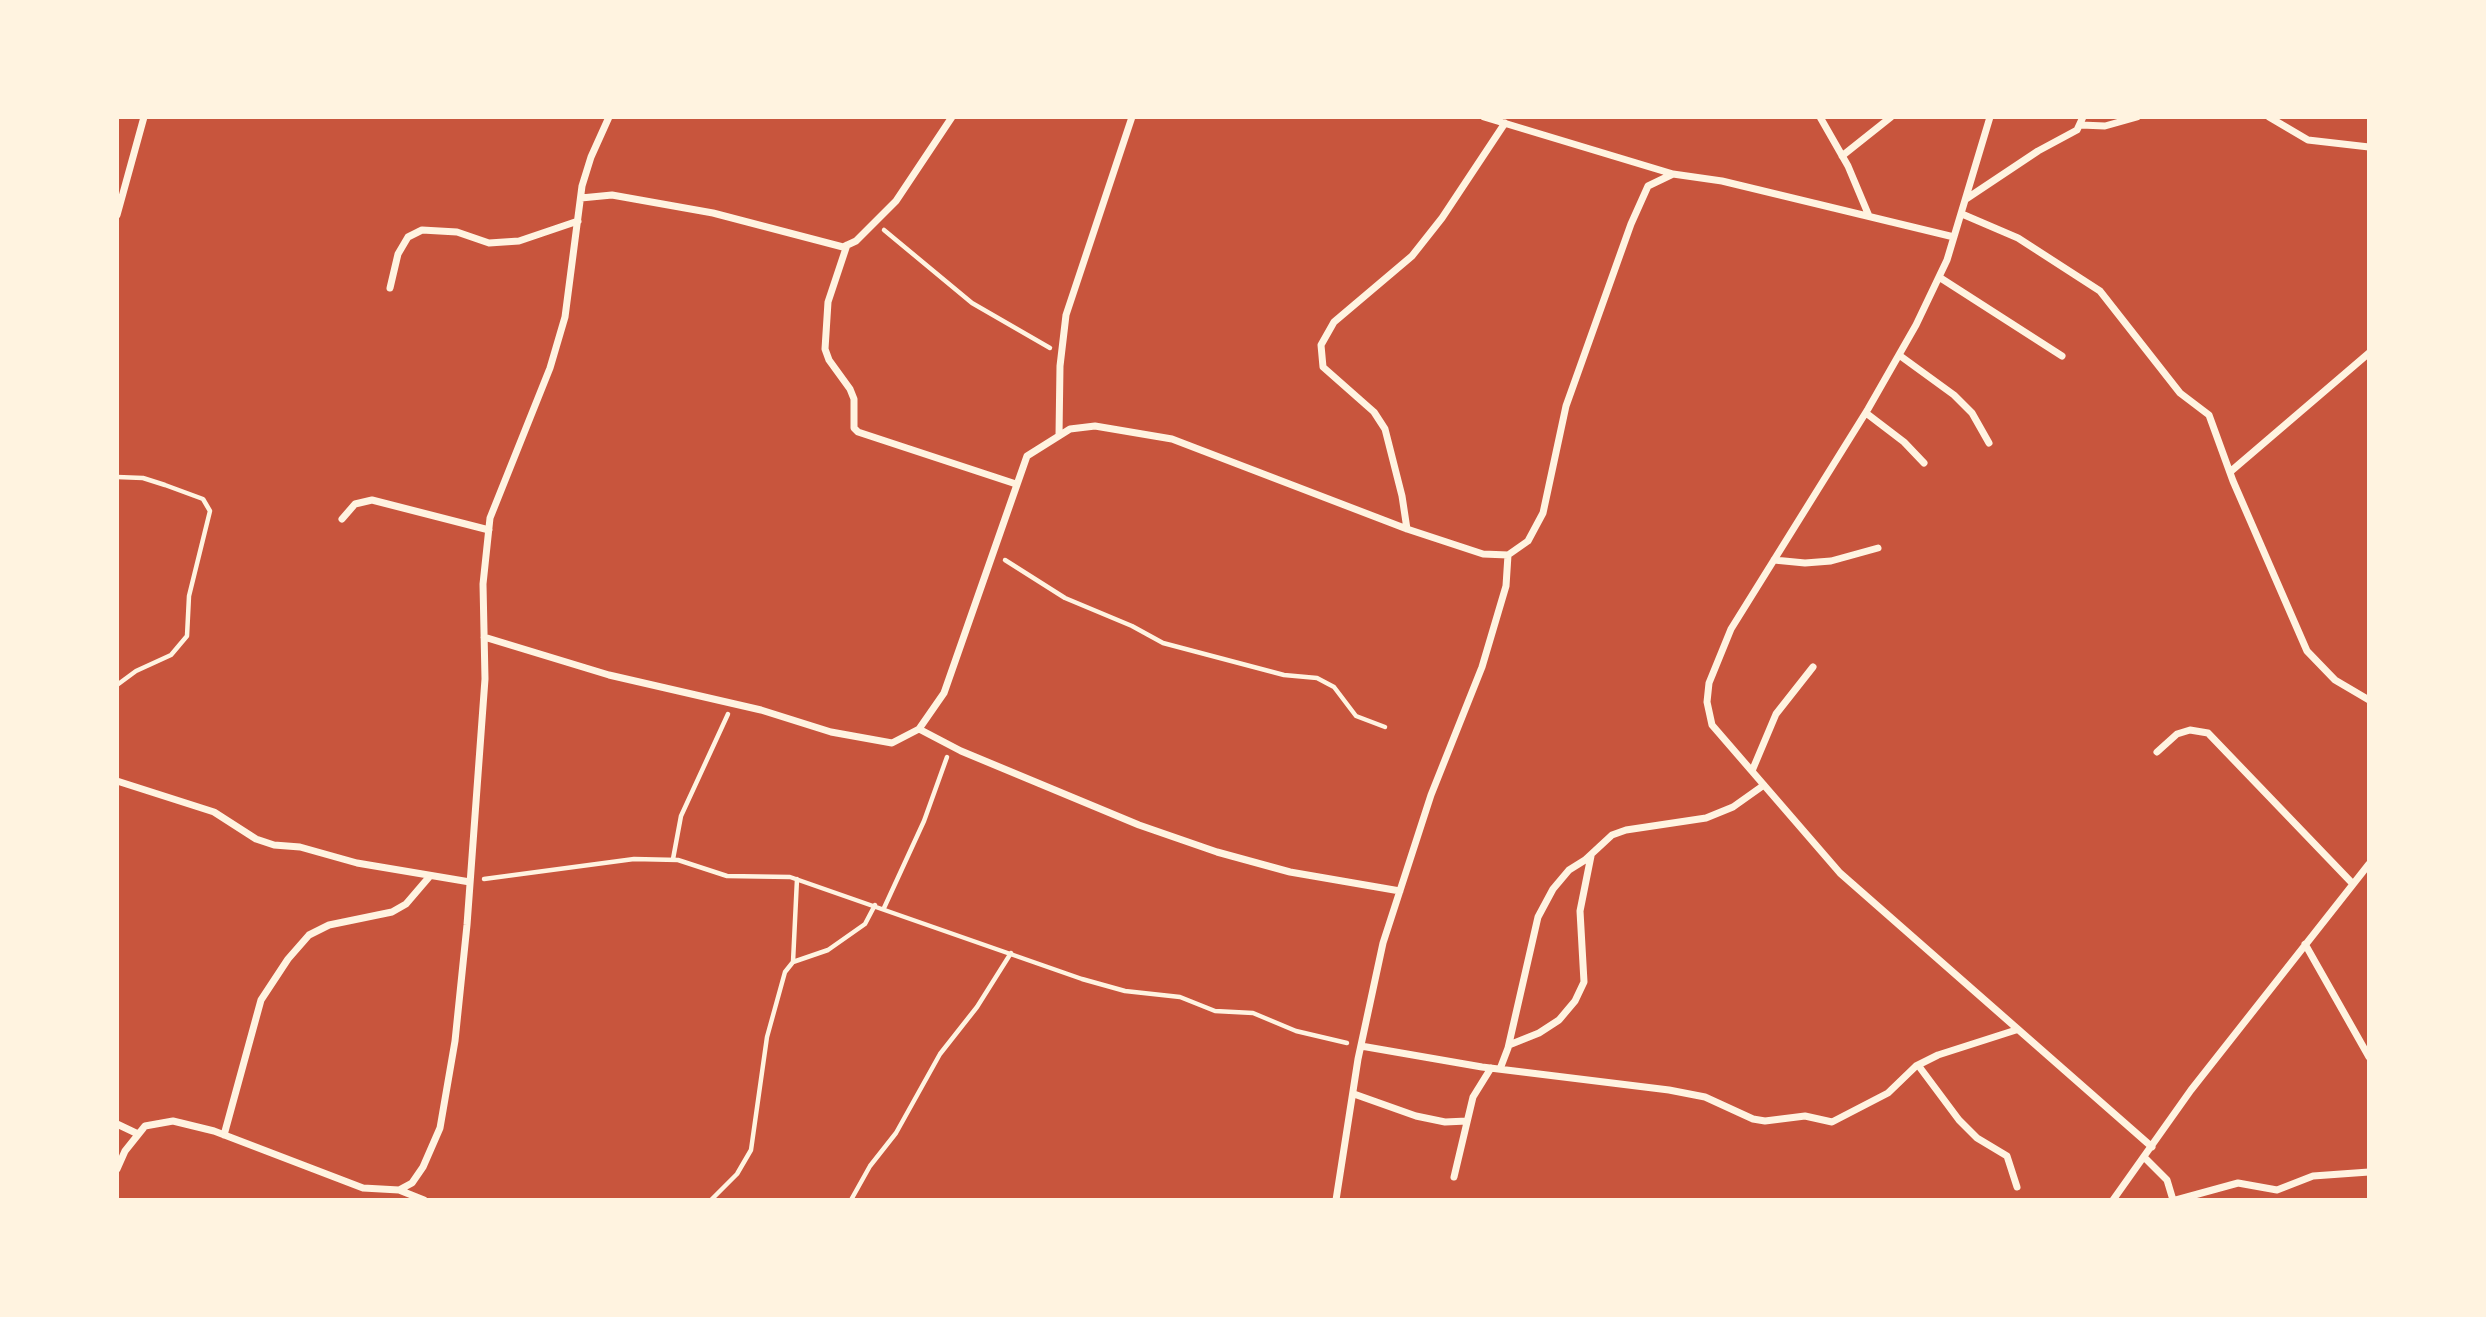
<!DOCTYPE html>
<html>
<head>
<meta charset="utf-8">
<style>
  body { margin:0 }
  #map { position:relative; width:2486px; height:1317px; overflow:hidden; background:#c8553d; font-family:"IBM Plex Serif",serif }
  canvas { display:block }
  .frame { position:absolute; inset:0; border:119px solid #fff3e0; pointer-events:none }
</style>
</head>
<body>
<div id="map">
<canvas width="2486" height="1317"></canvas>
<div class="frame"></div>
</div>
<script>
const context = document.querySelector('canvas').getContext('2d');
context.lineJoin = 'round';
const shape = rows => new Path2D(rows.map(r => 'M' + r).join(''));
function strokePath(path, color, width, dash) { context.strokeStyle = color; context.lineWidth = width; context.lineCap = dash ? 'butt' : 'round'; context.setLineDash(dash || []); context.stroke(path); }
const path = shape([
  [884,230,972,303,1050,348],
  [117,477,143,478,165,485,203,499,210,511,189,596,187,636,171,655,136,671,117,685],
  [1005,560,1065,598,1132,626,1163,643,1284,675,1317,678,1334,687,1356,716,1385,727],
  [673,859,681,816,728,714],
  [484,879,634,859,678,860,727,876,790,877,1082,979,1125,991,1180,997,1215,1011,1253,1013,1296,1031,1347,1043],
  [884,908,924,821,947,757],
  [793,962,797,879],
  [711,1200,737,1174,751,1150,767,1037,785,972,793,962,828,950,865,924,875,905],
  [851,1200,870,1166,896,1133,940,1054,977,1007,1011,953]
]);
const minor = shape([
  [1484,117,1673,174],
  [1820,117,1848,166,1869,216],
  [1990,117,1947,260,1916,325,1868,409,1731,629,1709,683,1707,702,1712,725,1840,873,2152,1147],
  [2269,117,2308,140,2369,147],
  [2081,125,2105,126,2137,117],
  [1842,156,1891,117],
  [581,198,612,195,713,213,843,247,856,241,896,201,952,117],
  [1966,199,2038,151,2077,130,2083,117],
  [1962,214,2018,238,2100,291,2180,393,2209,415,2233,481,2307,651,2335,680,2369,700],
  [117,215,144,117],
  [847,245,828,302,825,349,829,360,850,389,854,399,854,428,858,432,1016,484],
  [1939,277,2062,356],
  [390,288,398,254,408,237,422,230,457,232,489,243,519,241,578,221],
  [1899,355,1954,395,1972,413,1989,443],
  [1866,413,1904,442,1924,463],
  [1059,435,1060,366,1066,315,1132,117],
  [2230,472,2369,353],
  [342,519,355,504,372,500,489,530],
  [1407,529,1402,496,1385,429,1374,412,1323,367,1321,345,1334,322,1412,256,1442,218,1505,123],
  [1774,560,1805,563,1831,561,1878,548],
  [484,637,609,675,761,710,831,732,892,743,919,729,944,693,1027,456,1070,429,1095,426,1172,439,1407,529,1483,554,1508,555,1528,541,1543,513,1566,406,1631,224,1648,186,1673,174,1722,181,1954,237],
  [919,729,961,751,1139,825,1217,852,1290,872,1400,891],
  [2157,752,2177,734,2190,730,2208,733,2353,884],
  [1752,771,1776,714,1813,667],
  [117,781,214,812,256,839,274,845,300,847,357,863,470,882],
  [2305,944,2369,1057],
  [1509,1045,1539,1033,1559,1020,1575,1001,1584,982,1580,911,1591,856],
  [1361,1046,1482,1067,1669,1090,1705,1097,1753,1119,1765,1121,1805,1116,1832,1122,1888,1093,1916,1066,1938,1055,2016,1030],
  [1918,1065,1959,1120,1977,1138,2007,1156,2017,1187],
  [1500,1069,1508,1048,1538,917,1553,889,1569,870,1585,860,1612,835,1626,830,1706,818,1733,807,1764,785],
  [1354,1094,1416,1116,1445,1122,1467,1121],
  [117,1124,138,1134],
  [224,1135,261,1000,288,959,309,935,329,925,392,912,406,904,430,876],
  [2145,1158,2167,1180,2173,1200],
  [117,1169,125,1151,145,1126,173,1121,214,1131,363,1188,399,1190,412,1183,423,1167,440,1128,455,1041,467,925,485,679,483,584,490,518,550,368,565,317,582,186,591,157,609,117],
  [1454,1177,1473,1097,1491,1068],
  [399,1190,424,1200],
  [1336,1200,1358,1059,1383,943,1431,795,1482,667,1506,586,1508,555],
  [2113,1200,2191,1090,2369,864],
  [2176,1200,2238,1183,2277,1190,2313,1176,2369,1172]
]);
strokePath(path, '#fff3e0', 4.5);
strokePath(minor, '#fff3e0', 7);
</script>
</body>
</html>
